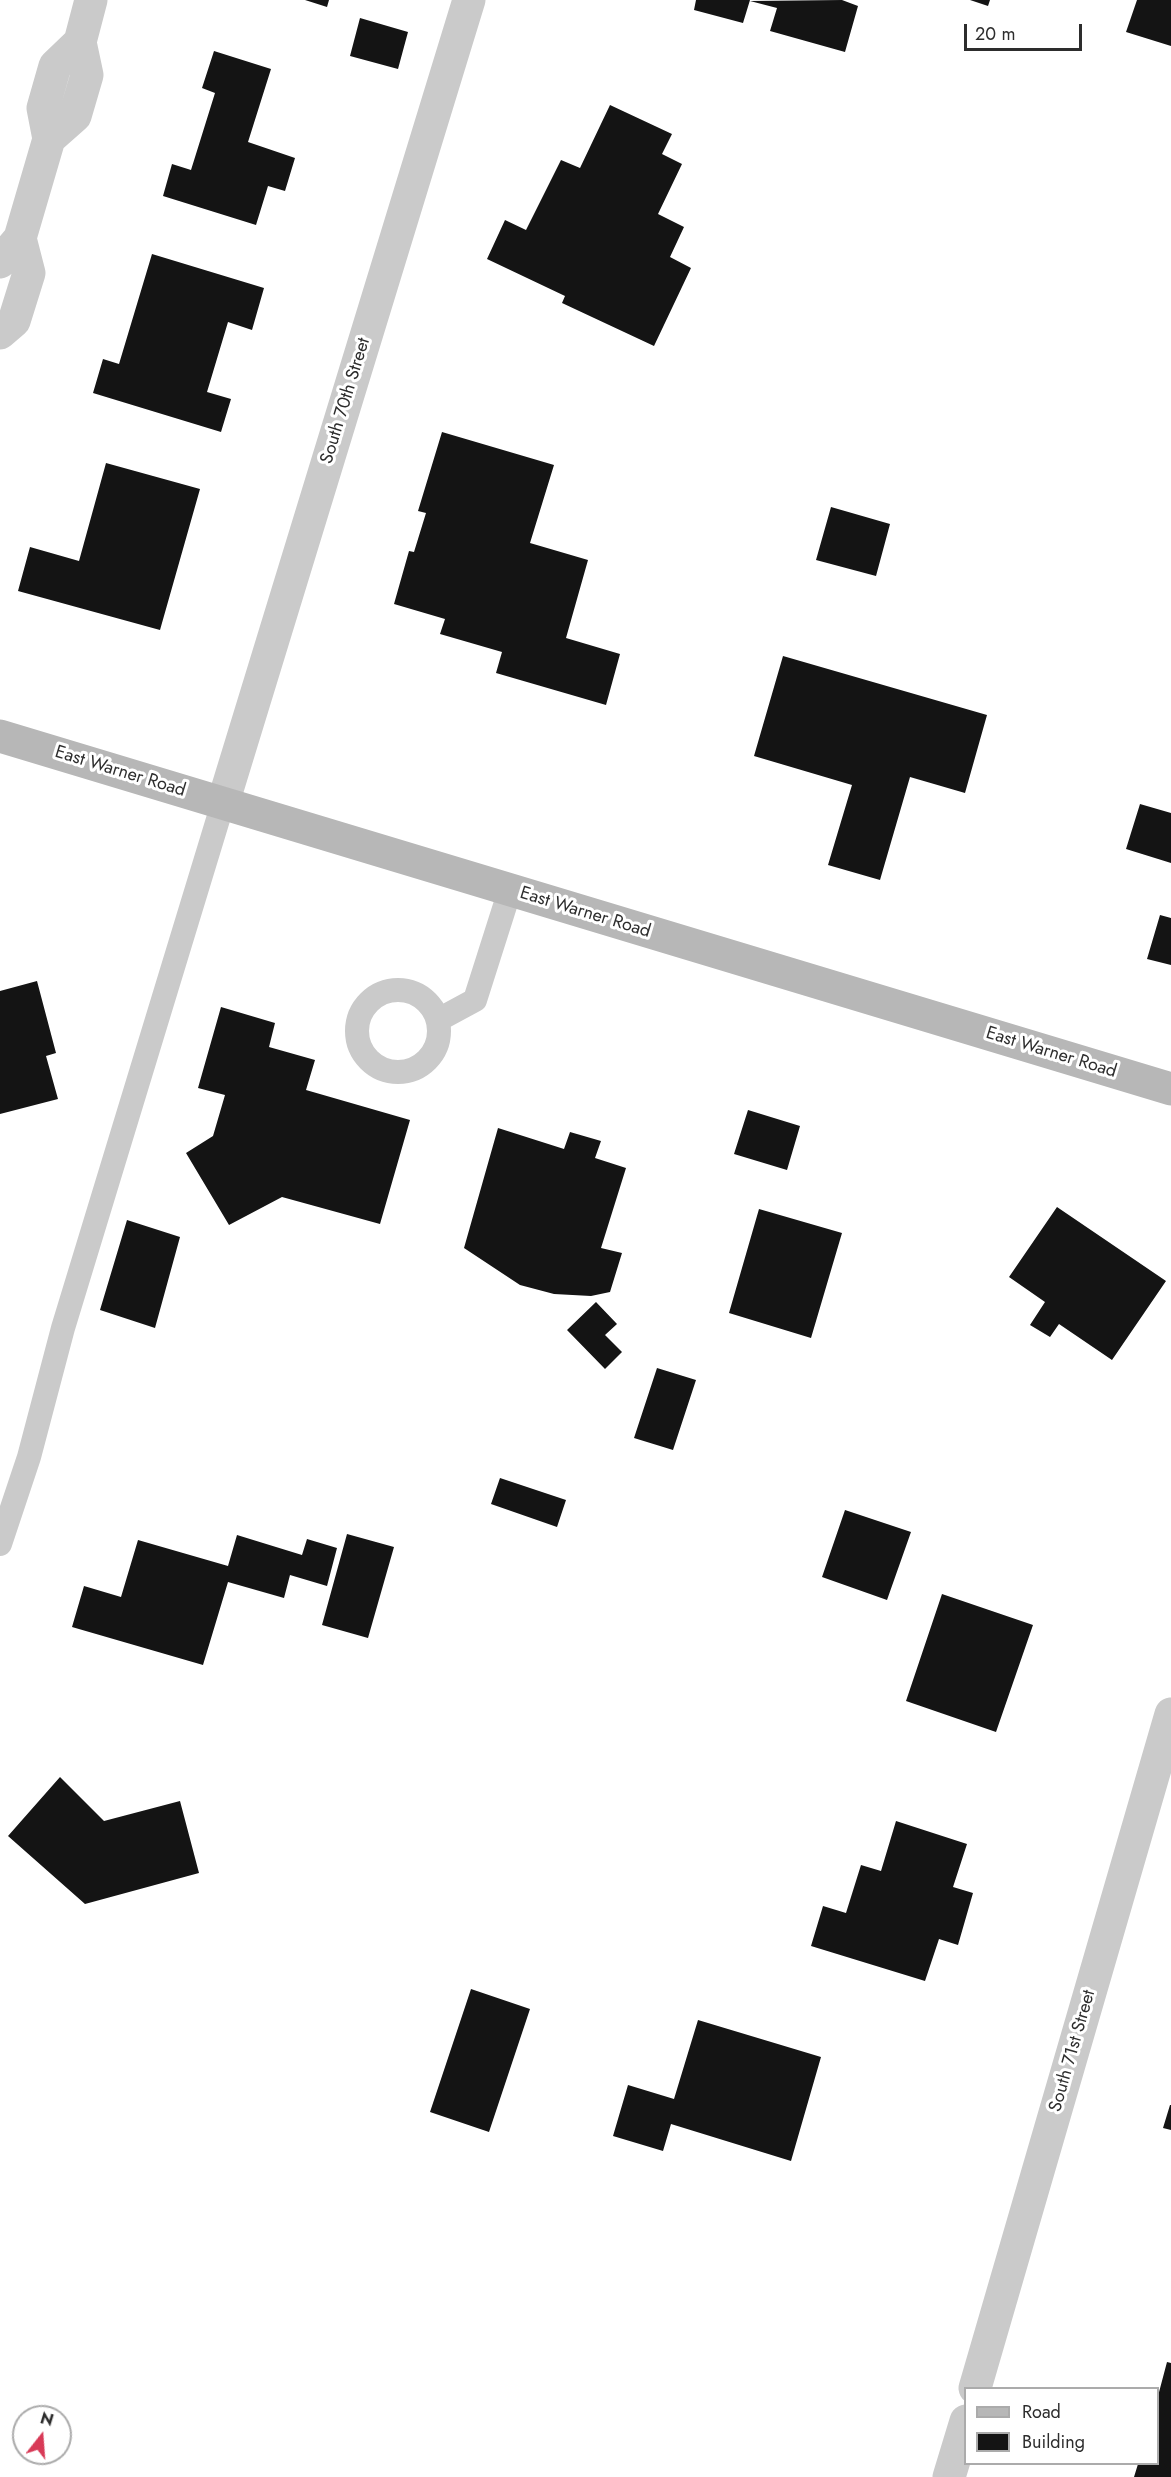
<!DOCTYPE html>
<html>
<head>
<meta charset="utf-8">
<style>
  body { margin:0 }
  #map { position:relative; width:1171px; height:2477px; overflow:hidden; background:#fff; font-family:Jost,sans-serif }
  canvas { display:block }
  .legend { position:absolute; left:964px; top:2387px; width:195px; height:78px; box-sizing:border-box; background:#fff; border:2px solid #ababab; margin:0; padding:8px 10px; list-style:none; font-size:18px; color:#2d2d2d }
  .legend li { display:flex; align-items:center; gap:12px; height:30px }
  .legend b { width:30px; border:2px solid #ababab }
  .north { position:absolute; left:12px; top:2405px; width:60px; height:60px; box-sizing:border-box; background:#fff; border:2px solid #ababab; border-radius:50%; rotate:17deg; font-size:16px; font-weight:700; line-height:24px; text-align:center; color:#2d2d2d }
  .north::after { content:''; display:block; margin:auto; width:21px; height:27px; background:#d83a57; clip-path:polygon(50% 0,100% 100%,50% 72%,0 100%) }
  .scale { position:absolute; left:964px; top:24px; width:118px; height:27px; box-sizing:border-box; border:3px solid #2d2d2d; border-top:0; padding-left:8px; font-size:18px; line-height:21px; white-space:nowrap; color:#2d2d2d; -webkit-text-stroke:4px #fff; paint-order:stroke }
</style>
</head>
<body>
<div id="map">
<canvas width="1171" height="2477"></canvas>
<ul class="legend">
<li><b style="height:8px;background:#b7b7b7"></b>Road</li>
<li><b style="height:16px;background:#141414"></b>Building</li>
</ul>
<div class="north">N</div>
<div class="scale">20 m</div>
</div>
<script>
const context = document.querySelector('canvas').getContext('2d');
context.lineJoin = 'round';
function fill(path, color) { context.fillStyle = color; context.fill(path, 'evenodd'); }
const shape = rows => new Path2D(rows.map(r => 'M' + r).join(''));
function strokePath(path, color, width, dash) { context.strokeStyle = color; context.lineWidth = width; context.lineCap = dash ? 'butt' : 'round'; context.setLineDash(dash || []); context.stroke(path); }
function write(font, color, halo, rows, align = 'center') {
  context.font = font + ' Jost,sans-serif'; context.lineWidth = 6; context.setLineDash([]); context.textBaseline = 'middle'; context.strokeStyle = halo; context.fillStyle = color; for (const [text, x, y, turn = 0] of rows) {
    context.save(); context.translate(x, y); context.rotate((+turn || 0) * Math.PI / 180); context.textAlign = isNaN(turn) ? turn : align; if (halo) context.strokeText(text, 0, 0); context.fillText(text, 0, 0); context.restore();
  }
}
const building = shape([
  [305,0,329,0,327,7],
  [696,0,750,0,743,23,694,10],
  [842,0,858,6,845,52,770,31,777,8,750,1],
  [970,0,990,0,988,6],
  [1137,0,1171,0,1171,46,1126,32],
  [360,18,408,32,398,69,350,56],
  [214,51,271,69,248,142,295,158,285,191,268,186,256,225,163,196,172,164,191,170,215,93,202,88],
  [610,105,672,134,662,154,682,164,658,214,684,227,670,257,691,268,654,346,562,303,565,296,487,259,505,220,526,230,561,160,580,168],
  [152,254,264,288,252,330,228,322,207,392,231,399,221,432,93,393,103,359,119,364],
  [442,432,554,465,530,543,588,560,566,638,620,654,606,705,496,673,502,652,440,634,445,619,394,604,409,551,414,552,426,513,418,511],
  [106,463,200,489,160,630,18,591,30,547,79,561],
  [831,507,890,524,876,576,816,560],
  [783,656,987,715,965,793,910,777,880,880,828,865,852,785,754,756],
  [1140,804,1171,813,1171,863,1126,849],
  [1160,915,1171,918,1171,965,1147,959],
  [37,981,56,1053,46,1056,58,1099,0,1114,0,991],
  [221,1007,275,1023,269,1047,315,1060,306,1090,410,1120,380,1224,282,1197,229,1225,186,1153,213,1136,225,1095,198,1088],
  [748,1110,800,1126,787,1170,734,1154],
  [498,1128,564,1149,570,1132,601,1141,595,1158,626,1168,601,1248,622,1253,610,1292,591,1296,554,1294,520,1285,464,1248],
  [1057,1207,1166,1281,1112,1360,1059,1324,1050,1337,1030,1325,1045,1302,1009,1277],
  [759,1209,842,1233,811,1338,729,1313],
  [127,1220,180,1237,155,1328,100,1310],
  [596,1302,617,1324,605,1335,622,1352,605,1369,567,1330],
  [657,1368,696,1380,673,1450,634,1438],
  [500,1478,566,1500,557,1527,491,1504],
  [845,1510,911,1532,887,1600,822,1577],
  [347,1534,394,1547,368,1638,322,1625],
  [237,1535,302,1555,307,1539,337,1548,327,1586,290,1575,284,1598,228,1582,203,1665,72,1627,84,1586,121,1597,138,1540,228,1566],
  [942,1594,1033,1625,996,1732,906,1701],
  [60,1777,104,1821,180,1801,199,1873,85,1904,8,1836],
  [896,1821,967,1844,953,1887,973,1893,958,1945,939,1939,925,1981,811,1946,823,1906,846,1913,861,1865,881,1871],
  [471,1989,530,2009,489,2132,430,2112],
  [698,2020,821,2057,791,2161,671,2124,663,2151,613,2136,628,2085,674,2099],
  [1170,2105,1171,2105,1171,2130,1163,2128],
  [1167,2362,1171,2363,1171,2477,1134,2477,1138,2464,1158,2464,1158,2396]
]);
const lane = shape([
  '357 1031a41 41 0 1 1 82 0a41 41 0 1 1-82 0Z',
  [438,1020,475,1000,510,890],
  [0,1544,29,1457,63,1328,223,803]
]);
const street = shape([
  [80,42,91,0],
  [20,238,49,139,43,108,55,66,80,42,87,75,75,116,49,139],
  [0,262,20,238,29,273,14,321,0,333],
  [223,803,469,0],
  [975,2388,1171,1714],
  [949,2477,966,2421]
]);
const secondary = shape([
  [0,736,1171,1089]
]);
const streetNames = [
  ["South 70th Street",346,401,-73],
  ["East Warner Road",120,772,17],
  ["East Warner Road",585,913,17],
  ["East Warner Road",1051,1053,17],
  ["South 71st Street",1073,2051,-74]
];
fill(building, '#141414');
strokePath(lane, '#cacaca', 24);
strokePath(street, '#cacaca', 33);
strokePath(secondary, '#b7b7b7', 33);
write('18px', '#2d2d2d', '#fff', streetNames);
</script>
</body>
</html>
